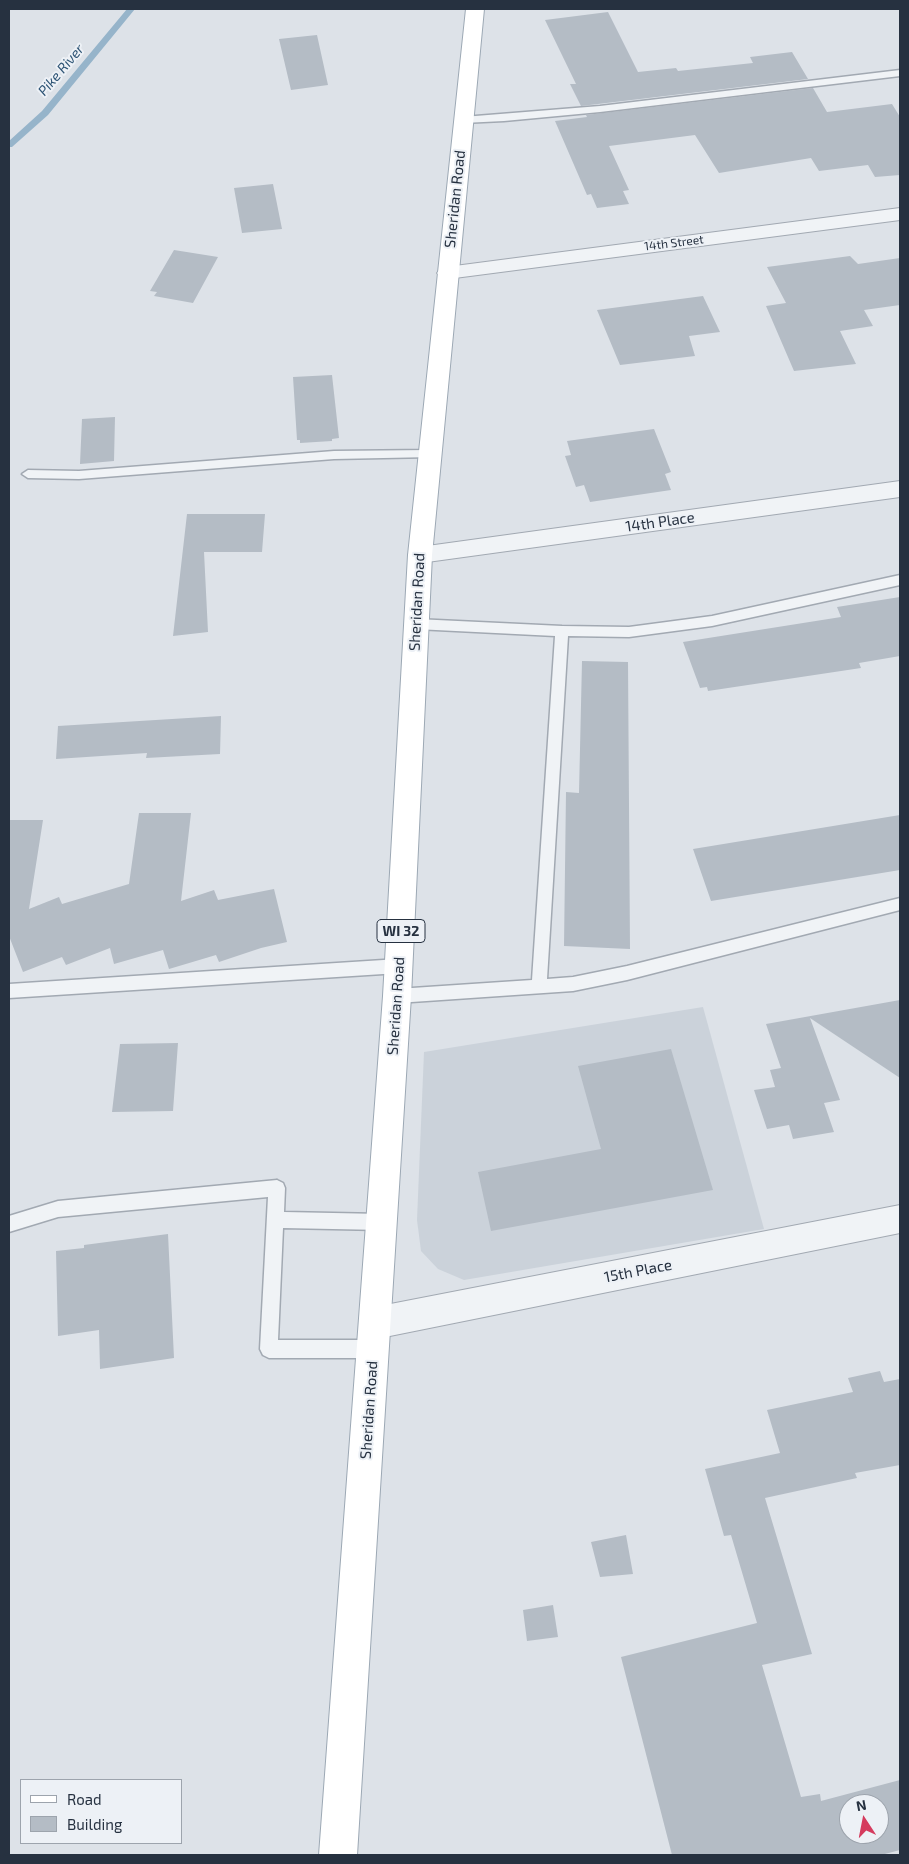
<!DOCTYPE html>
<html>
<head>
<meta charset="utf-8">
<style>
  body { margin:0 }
  #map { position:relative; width:909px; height:1864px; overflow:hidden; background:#dde2e8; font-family:"Exo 2",sans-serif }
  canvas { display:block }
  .frame { position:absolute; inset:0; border:10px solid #263140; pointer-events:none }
  .legend { position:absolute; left:20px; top:1779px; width:162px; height:65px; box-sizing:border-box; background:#edf1f6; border:1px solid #9da4ad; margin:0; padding:6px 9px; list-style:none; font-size:15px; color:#263140 }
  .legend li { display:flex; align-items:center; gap:10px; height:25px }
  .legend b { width:25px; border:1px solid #9da4ad }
  .north { position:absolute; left:839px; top:1794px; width:50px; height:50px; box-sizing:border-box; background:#edf1f6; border:1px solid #9da4ad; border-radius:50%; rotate:349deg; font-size:14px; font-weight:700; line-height:20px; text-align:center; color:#263140 }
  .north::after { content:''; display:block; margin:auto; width:18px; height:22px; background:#d53b5e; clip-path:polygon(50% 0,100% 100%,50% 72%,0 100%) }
</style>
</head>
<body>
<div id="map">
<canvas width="909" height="1864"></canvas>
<div class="frame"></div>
<ul class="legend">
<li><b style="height:6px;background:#fff"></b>Road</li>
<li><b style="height:14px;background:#b4bcc5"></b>Building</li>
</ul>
<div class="north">N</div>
</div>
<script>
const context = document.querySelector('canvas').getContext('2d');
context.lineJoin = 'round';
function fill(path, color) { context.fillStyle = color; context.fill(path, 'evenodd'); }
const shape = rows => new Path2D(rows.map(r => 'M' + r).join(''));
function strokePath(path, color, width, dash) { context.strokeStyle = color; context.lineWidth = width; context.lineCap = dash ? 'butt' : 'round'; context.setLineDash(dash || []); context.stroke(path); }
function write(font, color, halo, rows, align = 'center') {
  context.font = font + ' "Exo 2",sans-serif'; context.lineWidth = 4; context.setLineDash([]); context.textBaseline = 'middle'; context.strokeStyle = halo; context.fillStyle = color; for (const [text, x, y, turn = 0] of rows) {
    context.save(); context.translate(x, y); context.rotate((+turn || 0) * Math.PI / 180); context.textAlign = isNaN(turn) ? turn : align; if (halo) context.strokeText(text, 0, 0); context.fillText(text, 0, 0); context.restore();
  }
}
const built = shape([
  [703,1007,764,1229,464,1280,438,1269,421,1251,417,1220,424,1052]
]);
const stream = shape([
  [127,9,135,9,48,115,12,147,9,147,9,141,42,111,127,9]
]);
const building = shape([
  [608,12,638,72,676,68,678,71,753,63,750,57,792,52,808,79,581,106,570,84,576,84,545,20],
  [317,35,328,85,291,90,279,39],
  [813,88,827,112,892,104,900,117,900,175,875,177,868,165,819,171,811,158,719,173,695,135,609,146,629,190,623,191,629,204,597,208,591,194,587,195,555,121,587,117,586,115],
  [273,184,282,229,242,233,234,188],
  [174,250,218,257,193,303,154,296,157,292,150,291],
  [850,256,858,264,900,258,900,305,864,310,873,326,840,331,856,364,794,371,766,306,786,303,767,267],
  [703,296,720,332,689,336,695,356,620,365,597,310],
  [332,375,339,438,332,439,332,441,300,443,300,440,297,440,293,377],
  [115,417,114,461,80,464,82,419],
  [654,429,671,472,665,474,671,490,590,502,584,485,576,487,565,456,571,455,567,441],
  [187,514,265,514,262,552,204,552,208,632,173,636],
  [900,597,900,656,859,663,861,668,708,691,707,687,700,688,683,642,841,617,837,607],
  [582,661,628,662,630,949,564,946,566,792,579,793],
  [221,716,220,754,146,758,147,753,56,759,58,726],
  [139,813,191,813,181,901,214,890,218,900,274,889,287,942,261,948,219,962,216,955,169,969,163,950,114,964,110,948,66,965,62,957,23,972,9,936,9,820,43,820,29,909,59,897,62,904,129,884],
  [900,815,900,870,711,901,693,849],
  [900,1000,900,1078,810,1018,840,1100,824,1103,834,1132,793,1139,789,1125,767,1129,754,1090,775,1087,770,1070,781,1068,766,1024],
  [178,1043,173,1111,112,1112,120,1044],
  [671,1049,713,1190,491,1231,478,1172,601,1149,578,1066],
  [168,1234,174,1358,100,1369,99,1330,58,1336,56,1251,84,1248,84,1245],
  [880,1371,884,1382,900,1379,900,1465,855,1473,857,1478,765,1498,812,1654,762,1665,801,1797,820,1794,821,1801,900,1780,900,1850,881,1855,672,1855,621,1657,757,1623,731,1535,724,1536,705,1469,780,1453,767,1410,853,1392,848,1378],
  [849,1804,879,1804,879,1834,849,1834],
  [626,1535,633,1574,600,1577,591,1542],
  [553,1605,558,1637,527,1641,523,1610]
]);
const lane = shape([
  [900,70,900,76,600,112,504,121,463,123,458,120,463,117,600,106,900,70],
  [429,450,433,451,435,454,433,457,334,459,79,479,28,478,22,474,28,470,79,471,334,451,429,450],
  [900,575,900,585,712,626,629,637,568,636,547,979,573,977,627,966,900,898,900,910,627,980,573,991,397,1003,392,1001,389,996,392,991,397,989,532,980,555,636,416,629,411,627,409,624,411,621,416,619,562,626,629,627,712,616,900,575],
  [399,959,404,961,407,966,404,971,399,973,9,998,9,984,399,959],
  [277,1180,283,1183,285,1188,284,1212,382,1214,388,1216,390,1222,388,1228,382,1230,283,1228,278,1340,373,1340,379,1343,382,1349,379,1355,373,1358,269,1358,263,1355,260,1349,268,1197,58,1217,9,1232,9,1216,58,1201,277,1180]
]);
const street = shape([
  [900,208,900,220,447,279,440,277,437,273,440,269,447,267,900,208],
  [900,481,900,497,420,563,412,561,408,555,412,549,420,547,900,481],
  [900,1205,900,1233,375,1339,364,1334,359,1323,364,1312,375,1307,900,1205]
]);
const primary = shape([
  [466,9,484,9,432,555,411,996,357,1855,319,1855,383,996,408,555,466,9]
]);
const farStreetnames = [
  ["14th Street",674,243,-7]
];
const farWaternames = [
  ["Pike River",61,70,-50]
];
const shields = [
  [401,931,48]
];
const shieldNames = [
  ["WI 32",401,931]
];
const streetNames = [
  ["Sheridan Road",455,199,-84],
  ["14th Place",660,522,-8],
  ["Sheridan Road",417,602,-87],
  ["Sheridan Road",396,1006,-86],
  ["15th Place",638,1271,-11],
  ["Sheridan Road",369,1410,-86]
];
fill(built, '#cbd2da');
fill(stream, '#96b4ca');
fill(building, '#b4bcc5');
strokePath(lane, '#a2a9b2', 3);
strokePath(street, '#a2a9b2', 2);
strokePath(primary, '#9ca8b4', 2);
fill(lane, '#f0f3f6');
fill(street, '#f0f3f6');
fill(primary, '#fff');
write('12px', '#263140', '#edf1f6', farStreetnames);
write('italic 14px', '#2e5475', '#edf1f6', farWaternames);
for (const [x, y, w] of shields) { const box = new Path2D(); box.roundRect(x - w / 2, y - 11.5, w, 23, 4); context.fillStyle = '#edf1f6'; context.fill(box); strokePath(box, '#263140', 1); }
write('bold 14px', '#263140', null, shieldNames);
write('15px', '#263140', '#edf1f6', streetNames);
</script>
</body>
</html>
